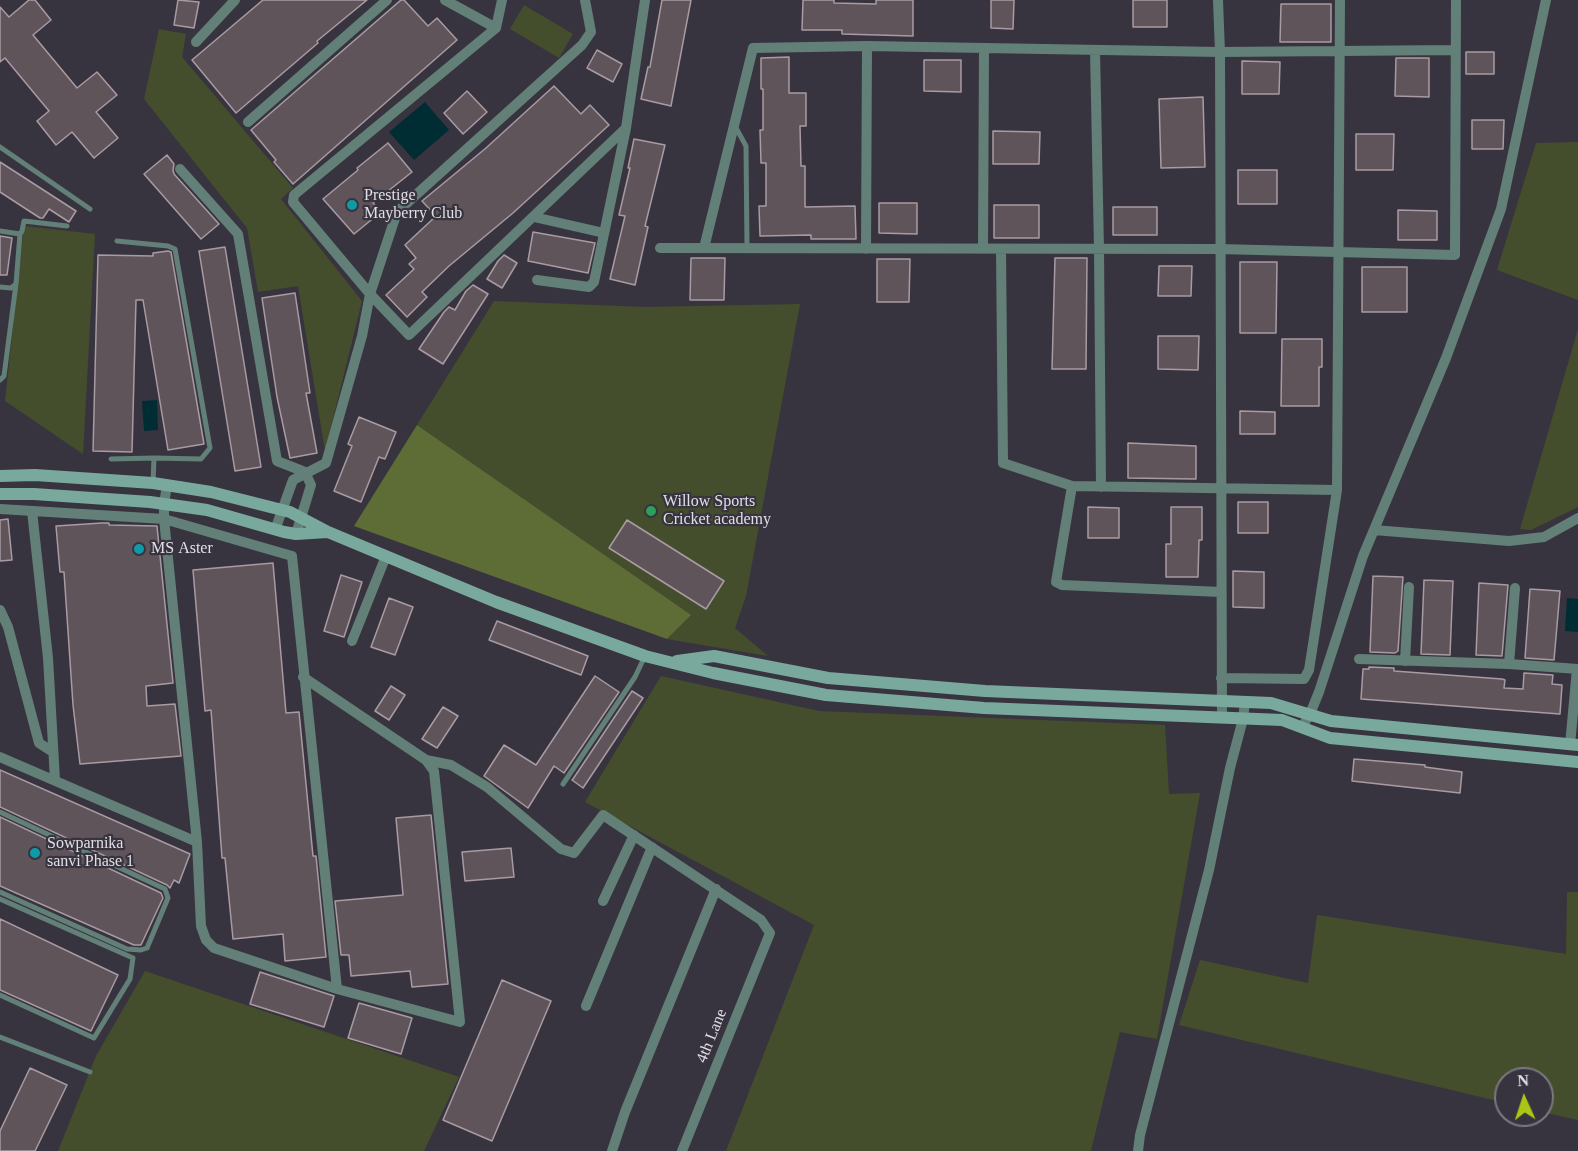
<!DOCTYPE html>
<html>
<head>
<meta charset="utf-8">
<style>
  body { margin:0 }
  #map { position:relative; width:1578px; height:1151px; overflow:hidden; background:#38343f; font-family:Georgia,serif }
  canvas { display:block }
  .north { position:absolute; left:1494px; top:1067px; width:60px; height:60px; box-sizing:border-box; background:#38343f; border:2px solid #7c7881; border-radius:50%; rotate:357deg; font-size:16px; font-weight:700; line-height:24px; text-align:center; color:#e1dee5 }
  .north::after { content:''; display:block; margin:auto; width:21px; height:27px; background:#abc716; clip-path:polygon(50% 0,100% 100%,50% 72%,0 100%) }
</style>
</head>
<body>
<div id="map">
<canvas width="1578" height="1151"></canvas>
<div class="north">N</div>
</div>
<script>
const context = document.querySelector('canvas').getContext('2d');
context.lineJoin = 'round';
function fill(path, color) { context.fillStyle = color; context.fill(path, 'evenodd'); }
const shape = rows => new Path2D(rows.map(r => 'M' + r).join(''));
function strokePath(path, color, width, dash) { context.strokeStyle = color; context.lineWidth = width; context.lineCap = dash ? 'butt' : 'round'; context.setLineDash(dash || []); context.stroke(path); }
function write(font, color, halo, rows, align = 'center') {
  context.font = font + ' Georgia,serif'; context.lineWidth = 4.5; context.setLineDash([]); context.textBaseline = 'middle'; context.strokeStyle = halo; context.fillStyle = color; for (const [text, x, y, turn = 0] of rows) {
    context.save(); context.translate(x, y); context.rotate((+turn || 0) * Math.PI / 180); context.textAlign = isNaN(turn) ? turn : align; if (halo) context.strokeText(text, 0, 0); context.fillText(text, 0, 0); context.restore();
  }
}
const green = shape([
  [524,5,573,34,559,58,510,29],
  [159,29,186,34,182,57,293,188,281,199,362,301,325,451,298,286,258,292,247,228,144,99],
  [1578,142,1578,300,1497,270,1536,143],
  [24,226,95,234,83,454,5,401],
  [494,301,645,307,800,304,746,596,735,628,768,656,667,639,690,615,417,425],
  [1578,329,1578,507,1531,530,1520,529],
  [661,676,819,711,1165,725,1169,794,1200,793,1157,1039,1120,1032,1091,1151,726,1151,814,925,585,802],
  [1567,892,1578,892,1578,1120,1542,1112,1542,1079,1506,1079,1506,1103,1179,1025,1200,960,1308,983,1317,915,1566,954],
  [145,971,459,1077,424,1151,58,1151,96,1056]
]);
const forest = shape([
  [417,425,691,615,667,639,354,526]
]);
const water = shape([
  [425,102,449,130,414,160,389,132],
  [157,400,158,430,144,431,142,401],
  [1567,598,1578,599,1578,632,1565,631]
]);
const building = shape([
  [29,0,35,0,51,20,33,35,77,88,97,72,117,95,96,112,118,138,94,158,72,132,56,145,37,121,49,111,5,58,0,62,0,7,9,17,29,0],
  [178,0,199,2,194,28,174,25,178,0],
  [263,0,367,0,317,41,318,43,236,113,192,60,263,0],
  [401,0,404,0,428,26,437,18,457,40,293,184,274,162,276,160,251,130,401,0],
  [662,0,691,0,671,106,641,99,648,67,650,67,662,0],
  [803,0,834,0,834,3,876,4,876,0,913,0,913,36,842,34,842,30,802,30,803,0],
  [991,0,1014,0,1013,29,991,28,991,0],
  [1133,0,1167,0,1167,27,1133,27,1133,0],
  [1281,4,1331,4,1331,42,1280,42,1281,4],
  [597,50,622,64,613,82,587,68,597,50],
  [1466,52,1494,52,1494,74,1466,74,1466,52],
  [789,57,789,93,806,93,806,126,800,126,801,166,805,166,805,207,855,206,856,239,811,239,811,235,760,236,759,206,766,206,766,163,761,163,760,130,763,130,763,89,761,89,761,58,789,57],
  [1396,58,1429,58,1429,97,1395,96,1396,58],
  [924,60,961,60,961,92,924,91,924,60],
  [1242,61,1280,62,1279,94,1242,94,1242,61],
  [554,86,581,114,590,105,609,125,513,213,449,266,422,292,427,297,407,317,386,295,414,269,409,264,416,258,405,245,436,216,422,201,486,148,554,86],
  [467,91,487,112,463,134,444,113,467,91],
  [1203,97,1205,167,1161,168,1159,99,1203,97],
  [1472,120,1504,120,1503,149,1472,149,1472,120],
  [993,131,1040,132,1039,164,993,164,993,131],
  [1356,134,1394,134,1393,170,1356,170,1356,134],
  [634,139,665,145,645,226,648,227,635,285,610,279,625,216,619,215,630,168,628,168,634,139],
  [388,143,412,172,373,203,381,212,354,234,323,199,358,170,357,168,388,143],
  [167,155,174,164,173,170,174,174,219,224,201,239,144,174,167,155],
  [0,162,76,211,69,222,49,209,43,218,40,218,0,192,0,162],
  [1238,170,1277,170,1277,204,1238,204,1238,170],
  [879,203,917,203,917,234,879,233,879,203],
  [994,205,1039,205,1039,238,994,238,994,205],
  [1113,207,1157,207,1157,235,1113,235,1113,207],
  [1398,210,1437,211,1437,240,1398,240,1398,210],
  [533,232,595,243,588,273,528,261,533,232],
  [0,236,12,238,7,275,0,275,0,236],
  [225,247,261,467,235,471,199,251,225,247],
  [168,251,171,252,204,444,168,450,143,300,136,300,132,452,93,451,98,255,153,256,153,253,168,251],
  [504,255,517,263,502,288,487,279,498,261,504,255],
  [691,258,725,258,724,300,690,300,691,258],
  [1055,258,1087,258,1086,369,1052,369,1055,258],
  [877,259,910,259,909,302,877,302,877,259],
  [1240,262,1277,262,1276,333,1240,333,1240,262],
  [1159,266,1192,266,1191,296,1158,296,1159,266],
  [1362,267,1407,267,1407,312,1362,312,1362,267],
  [473,285,488,294,443,364,419,349,444,312,449,307,455,310,466,291,473,285],
  [295,293,310,393,306,393,317,453,290,458,277,397,262,298,295,293],
  [1158,336,1199,336,1198,370,1158,369,1158,336],
  [1282,339,1322,339,1322,367,1319,367,1319,406,1281,406,1282,339],
  [1240,411,1275,412,1275,434,1240,434,1240,411],
  [359,417,396,432,385,459,379,457,361,502,334,491,352,446,348,444,359,417],
  [1128,443,1196,446,1196,479,1128,478,1128,443],
  [1238,502,1268,502,1268,533,1238,533,1238,502],
  [1088,507,1119,508,1119,538,1088,538,1088,507],
  [1171,507,1202,507,1202,540,1199,540,1198,577,1166,577,1166,544,1171,544,1171,507],
  [8,519,12,560,0,561,0,520,8,519],
  [627,520,724,581,706,609,609,548,627,520],
  [102,523,109,523,109,525,157,526,173,683,146,686,147,706,175,704,181,756,80,764,73,705,64,572,60,572,56,526,102,523],
  [273,563,286,713,299,712,313,856,316,856,326,957,285,961,283,934,233,939,225,858,222,858,211,710,205,711,193,570,273,563],
  [1233,571,1264,572,1264,608,1233,607,1233,571],
  [341,575,362,582,344,637,324,631,341,575],
  [1373,576,1403,577,1398,651,1395,653,1370,652,1373,576],
  [1424,580,1453,581,1450,655,1421,654,1424,580],
  [1479,583,1508,585,1502,656,1476,655,1479,583],
  [1530,589,1560,591,1554,660,1525,658,1530,589],
  [389,598,413,607,395,655,371,647,389,598],
  [497,621,588,656,581,675,489,640,497,621],
  [1369,667,1394,668,1394,671,1502,679,1505,680,1504,688,1523,689,1524,673,1553,675,1552,684,1562,685,1560,714,1361,699,1363,669,1369,669,1369,667],
  [595,676,619,692,564,773,554,766,528,808,484,776,504,745,536,765,595,676],
  [391,686,405,695,389,720,375,711,391,686],
  [632,691,643,698,583,788,572,780,573,779,632,691],
  [443,707,458,716,437,748,422,739,443,707],
  [1354,759,1425,765,1425,767,1462,772,1460,793,1352,781,1354,759],
  [0,770,190,854,179,883,174,880,170,888,167,885,0,807,0,770],
  [431,815,448,984,412,987,410,971,351,976,349,955,341,955,335,901,403,895,396,818,431,815],
  [0,817,161,893,163,898,141,945,134,945,0,886,0,817],
  [511,848,514,877,465,881,462,852,511,848],
  [0,919,118,975,91,1031,0,990,0,919],
  [260,972,334,996,324,1027,250,1004,260,972],
  [502,980,551,1001,492,1141,443,1120,502,980],
  [359,1003,412,1018,401,1054,348,1038,359,1003],
  [30,1068,67,1085,35,1151,0,1151,0,1131,30,1068]
]);
const lane = shape([
  [735,126,746,146,747,248],
  [0,147,90,209],
  [0,231,20,234,22,231,24,221,67,226],
  [117,241,168,246,175,249,210,448,201,459,154,458],
  [0,287,11,288,16,284,20,234],
  [0,380,4,376,16,284],
  [111,459,154,458,153,483],
  [563,784,635,677,645,656],
  [0,812,165,889,168,898,147,948,141,950,127,949,0,892],
  [0,899,133,958,130,979,94,1038,0,995],
  [0,1037,90,1072]
]);
const street = shape([
  [445,0,496,28],
  [502,0,496,28,294,195,293,202,370,294,409,335,626,128],
  [1218,0,1220,52,1222,718],
  [196,42,235,0],
  [1095,50,1099,249,1101,487],
  [248,122,387,0],
  [180,169,238,234,277,461,305,472,311,485,296,534],
  [534,217,604,233],
  [660,248,1219,249,1455,255,1456,0],
  [704,248,753,48,867,46],
  [866,249,867,46,1220,52,1456,50],
  [983,249,984,48],
  [1001,249,1003,463,1072,486,1337,490,1340,0],
  [537,280,589,287,594,282,626,128,645,0],
  [167,485,164,504,164,519,197,842,201,926,206,940,214,948,337,989,460,1022,434,771,426,760,303,677],
  [1072,486,1056,582,1062,585,1221,592],
  [0,509,164,519,292,556,337,989],
  [32,511,48,658,55,780],
  [275,530,293,480,326,463,362,336,370,294,397,212,582,45,591,32,585,0],
  [1374,530,1509,541,1544,537,1578,518],
  [0,610,8,627,39,743,53,752],
  [352,641,386,556],
  [1359,659,1509,664,1578,669],
  [1405,661,1409,587],
  [1509,664,1515,588],
  [1221,678,1304,679,1309,670,1337,490],
  [1302,727,1310,714,1319,692,1363,556,1446,358,1501,209,1546,0],
  [1570,745,1577,669],
  [0,757,197,842],
  [426,760,451,765,487,787,561,849,574,853,603,815,761,920,770,933,682,1151],
  [603,901,634,835],
  [586,1006,652,847],
  [612,1151,625,1112,716,889],
  [1138,1151,1140,1135,1209,870,1230,768,1243,719,1245,702]
]);
const secondary = shape([
  [0,476,35,475,153,483,211,492,290,512,328,532,496,602,645,656,713,673,826,695,984,708,1282,720,1330,738,1578,762],
  [0,494,34,494,150,502,207,510,284,532,296,534,327,532],
  [677,661,714,656,828,678,985,691,1271,703,1331,721,1578,745]
]);
const markers = [
  [352,205,6,"#0f9aa8"],
  [651,511,6,"#2e9e5b"],
  [139,549,6,"#0f9aa8"],
  [35,853,6,"#0f9aa8"]
];
const poiNames = [
  ["Prestige",364,196],
  ["Mayberry Club",364,214],
  ["Willow Sports",663,502],
  ["Cricket academy",663,520],
  ["MS Aster",151,549],
  ["Sowparnika",47,844],
  ["sanvi Phase 1",47,862]
];
const streetNames = [
  ["4th Lane",712,1036,-68]
];
fill(green, '#454e2c');
fill(forest, '#5e6d36');
fill(water, '#002d34');
fill(building, '#60545b');
strokePath(building, '#a99ba3', 1.5);
strokePath(lane, '#628078', 5);
strokePath(street, '#628078', 10);
strokePath(secondary, '#79a99d', 12);
for (const [x, y, r, color] of markers) { const dot = new Path2D(); dot.arc(x, y, r, 0, 2 * Math.PI); context.fillStyle = color; context.fill(dot); strokePath(dot, '#38343f', 2); }
write('16px', '#e1dee5', '#38343f', poiNames, 'left');
write('16px', '#e1dee5', '#38343f', streetNames);
</script>
</body>
</html>
